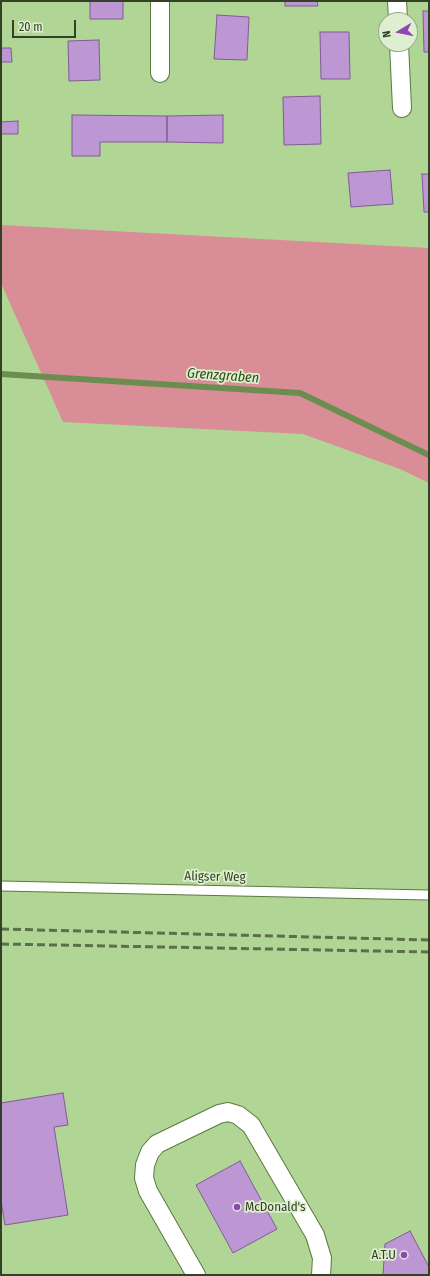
<!DOCTYPE html>
<html>
<head>
<meta charset="utf-8">
<style>
  body { margin:0 }
  #map { position:relative; width:430px; height:1276px; overflow:hidden; background:#b1d595; font-family:"Fira Sans Condensed",sans-serif }
  canvas { display:block }
  .frame { position:absolute; inset:0; border:2px solid #334227; pointer-events:none }
  .north { position:absolute; left:378px; top:12px; width:40px; height:40px; box-sizing:border-box; background:#ddefcf; border:1px solid #99aa8c; border-radius:50%; rotate:260deg; font-size:11px; font-weight:700; line-height:16px; text-align:center; color:#334227 }
  .north::after { content:''; display:block; margin:auto; width:14px; height:18px; background:#8f45b7; clip-path:polygon(50% 0,100% 100%,50% 72%,0 100%) }
  .scale { position:absolute; left:12px; top:20px; width:64px; height:18px; box-sizing:border-box; border:2px solid #334227; border-top:0; padding-left:5px; font-size:12px; line-height:14px; white-space:nowrap; color:#334227; -webkit-text-stroke:3px #ddefcf; paint-order:stroke }
</style>
</head>
<body>
<div id="map">
<canvas width="430" height="1276"></canvas>
<div class="frame"></div>
<div class="north">N</div>
<div class="scale">20 m</div>
</div>
<script>
const context = document.querySelector('canvas').getContext('2d');
context.lineJoin = 'round';
function fill(path, color) { context.fillStyle = color; context.fill(path, 'evenodd'); }
const shape = rows => new Path2D(rows.map(r => 'M' + r).join(''));
function strokePath(path, color, width, dash) { context.strokeStyle = color; context.lineWidth = width; context.lineCap = dash ? 'butt' : 'round'; context.setLineDash(dash || []); context.stroke(path); }
function write(font, color, halo, rows, align = 'center') {
  context.font = font + ' "Fira Sans Condensed",sans-serif'; context.lineWidth = 3.5; context.setLineDash([]); context.textBaseline = 'middle'; context.strokeStyle = halo; context.fillStyle = color; for (const [text, x, y, turn = 0] of rows) {
    context.save(); context.translate(x, y); context.rotate((+turn || 0) * Math.PI / 180); context.textAlign = isNaN(turn) ? turn : align; if (halo) context.strokeText(text, 0, 0); context.fillText(text, 0, 0); context.restore();
  }
}
const green = shape([
  [1,225,429,248,429,483,400,469,303,434,63,422,1,283]
]);
const stream = shape([
  [1,374,300,393,429,455]
]);
const building = shape([
  [90,1,123,1,123,19,90,19,90,1],
  [285,1,317,1,318,6,285,6,285,1],
  [423,11,429,11,429,52,424,52,423,11],
  [217,15,249,17,247,60,214,59,217,15],
  [320,32,349,32,350,79,321,79,320,32],
  [99,40,100,80,69,81,68,41,99,40],
  [1,48,11,48,12,62,1,62,1,48],
  [320,96,321,144,284,145,283,97,320,96],
  [72,115,167,116,167,142,100,142,100,156,72,156,72,115],
  [223,115,223,143,167,142,167,116,223,115],
  [18,121,18,134,1,134,1,122,18,121],
  [390,170,393,204,351,207,348,173,390,170],
  [422,174,429,174,429,212,424,212,422,174],
  [63,1093,68,1125,54,1127,68,1215,5,1225,1,1201,1,1103,63,1093],
  [240,1161,277,1229,233,1253,196,1185,240,1161],
  [410,1231,429,1267,429,1275,383,1275,385,1244,410,1231]
]);
const lane = shape([
  [1,886,429,895]
]);
const street = shape([
  [160,1,160,73],
  [397,1,398,20],
  [399,44,402,108],
  [196,1275,148,1191,144,1178,145,1165,150,1152,157,1144,219,1114,228,1112,238,1115,251,1125,315,1235,322,1258,321,1275]
]);
const rail = shape([
  [1,929,429,940],
  [1,944,429,952]
]);
const markers = [
  [237,1207,4,"#8f45b7"],
  [404,1255,4,"#8f45b7"]
];
const streetNames = [
  ["Aligser Weg",215,877,1]
];
const poiNames = [
  ["McDonald's",245,1207],
  ["A.T.U",396,1255,"right"]
];
const waterNames = [
  ["Grenzgraben",223,376,4]
];
fill(green, '#d98d96');
strokePath(stream, '#6c8d50', 6);
fill(building, '#bc97d3');
strokePath(building, '#7f5c95', 1);
strokePath(lane, '#5a7a3e', 11);
strokePath(street, '#5a7a3e', 20);
strokePath(lane, '#fff', 9);
strokePath(street, '#fff', 18);
strokePath(rail, '#5b704a', 3, [8, 4]);
for (const [x, y, r, color] of markers) { const dot = new Path2D(); dot.arc(x, y, r, 0, 2 * Math.PI); context.fillStyle = color; context.fill(dot); strokePath(dot, '#ddefcf', 1.5); }
write('13px', '#334227', '#ddefcf', streetNames);
write('13px', '#334227', '#ddefcf', poiNames, 'left');
write('italic 14px', '#2f4913', '#ddefcf', waterNames);
</script>
</body>
</html>
